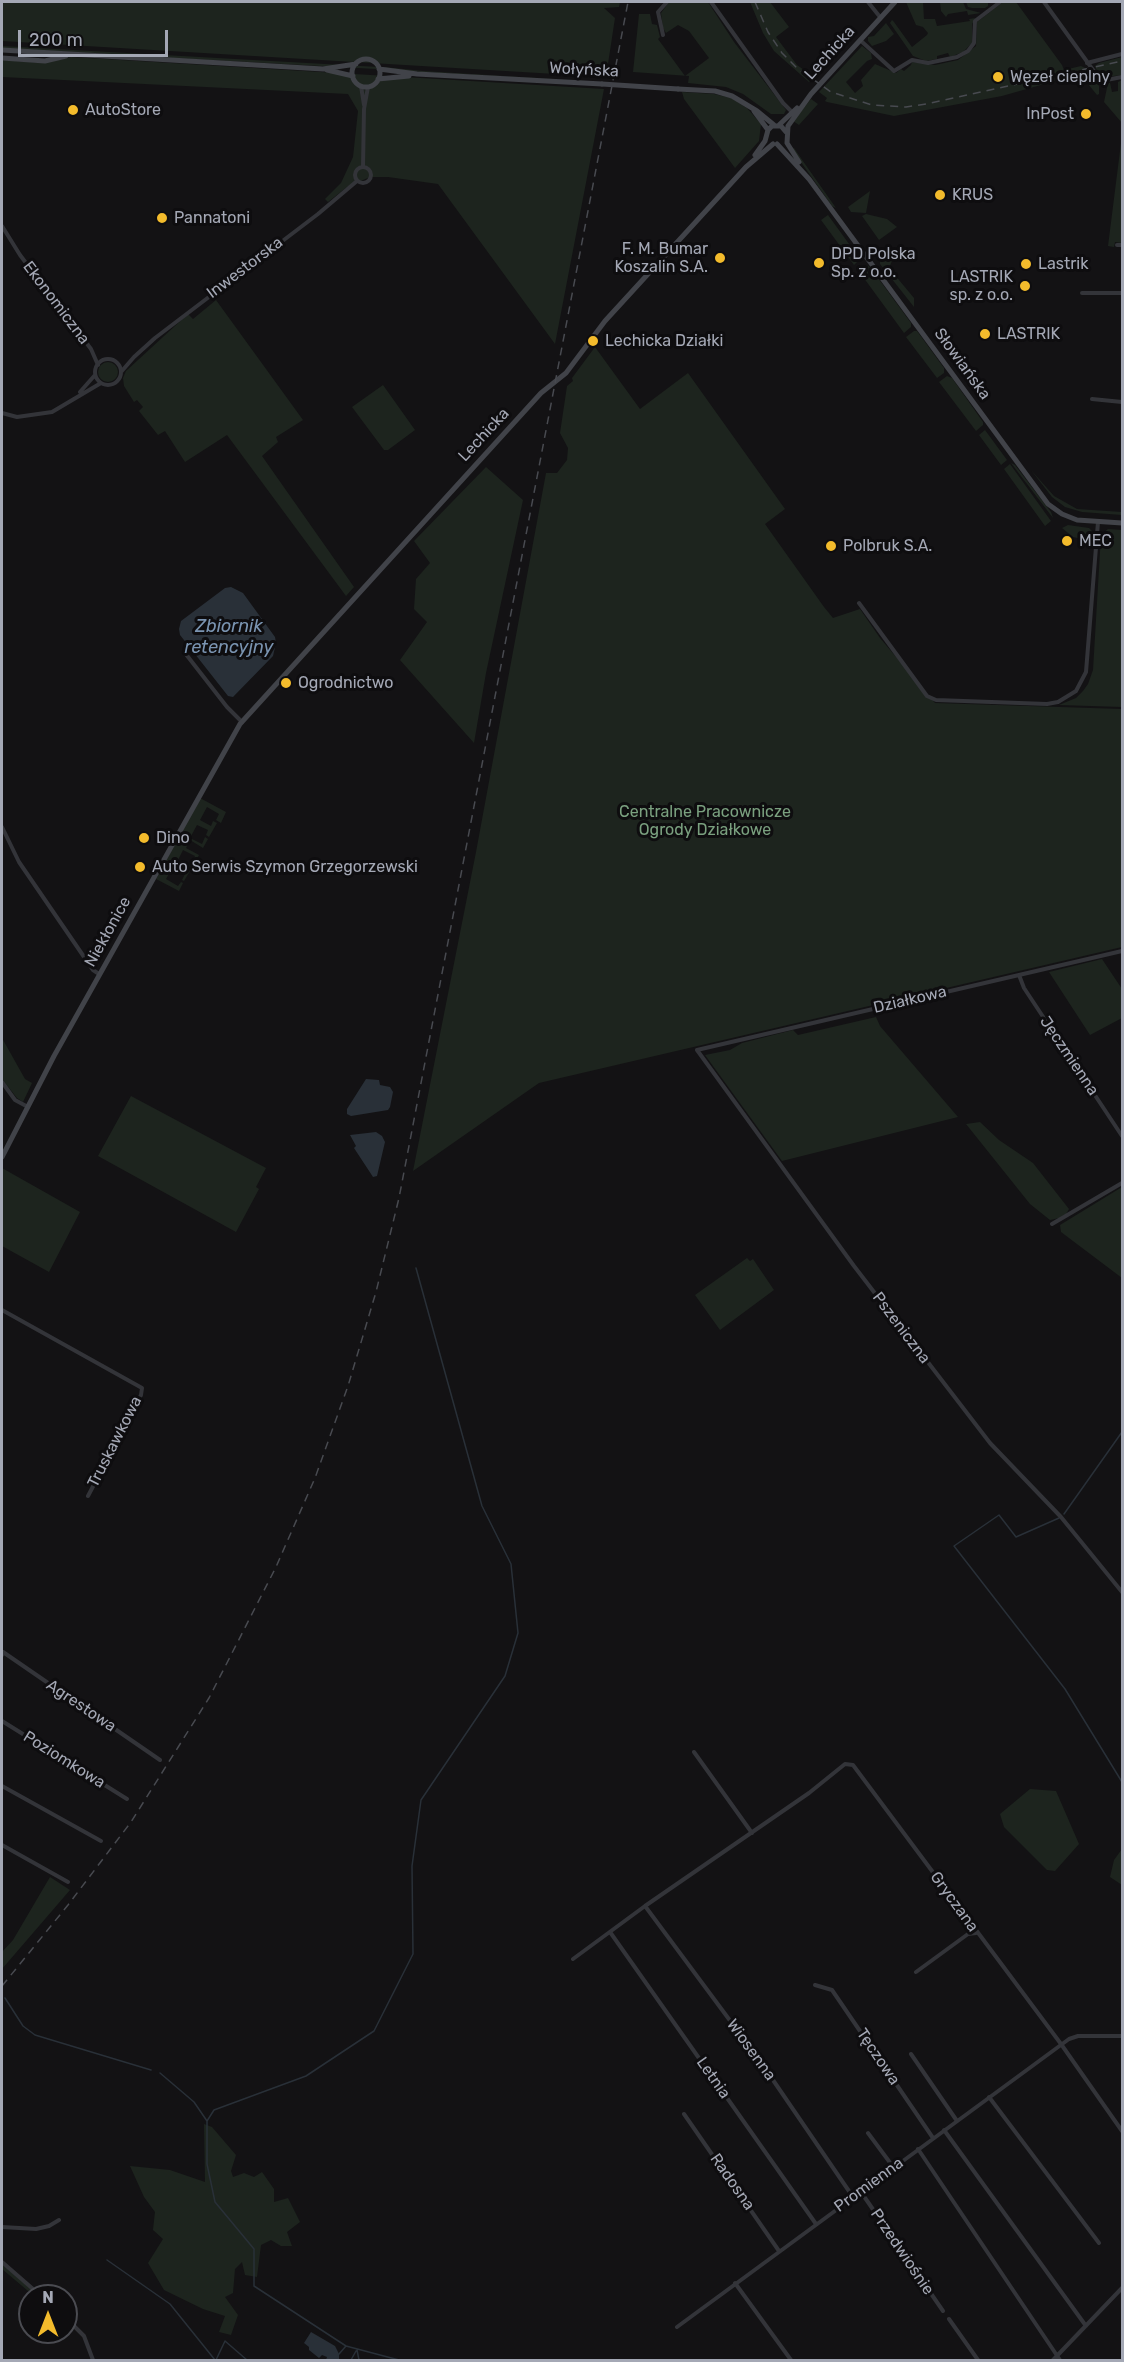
<!DOCTYPE html>
<html>
<head>
<meta charset="utf-8">
<style>
  body { margin:0 }
  #map { position:relative; width:1124px; height:2362px; overflow:hidden; background:#131214; font-family:Rubik,sans-serif }
  canvas { display:block }
  .frame { position:absolute; inset:0; border:3px solid #a4a8b5; pointer-events:none }
  .north { position:absolute; left:18px; top:2284px; width:60px; height:60px; box-sizing:border-box; background:#0e0d0f; border:2px solid #4a4b51; border-radius:50%; rotate:0deg; font-size:16px; font-weight:700; line-height:24px; text-align:center; color:#a4a8b5 }
  .north::after { content:''; display:block; margin:auto; width:21px; height:27px; background:#f3bb2c; clip-path:polygon(50% 0,100% 100%,50% 72%,0 100%) }
  .scale { position:absolute; left:18px; top:30px; width:150px; height:27px; box-sizing:border-box; border:3px solid #a4a8b5; border-top:0; padding-left:8px; font-size:18px; line-height:21px; white-space:nowrap; color:#a4a8b5; -webkit-text-stroke:4px #0e0d0f; paint-order:stroke }
</style>
</head>
<body>
<div id="map">
<canvas width="1124" height="2362"></canvas>
<div class="frame"></div>
<div class="north">N</div>
<div class="scale">200 m</div>
</div>
<script>
const context = document.querySelector('canvas').getContext('2d');
context.lineJoin = 'round';
function fill(path, color) { context.fillStyle = color; context.fill(path, 'evenodd'); }
const shape = rows => new Path2D(rows.map(r => 'M' + r).join(''));
function strokePath(path, color, width, dash) { context.strokeStyle = color; context.lineWidth = width; context.lineCap = dash ? 'butt' : 'round'; context.setLineDash(dash || []); context.stroke(path); }
function write(font, color, halo, rows, align = 'center') {
  context.font = font + ' Rubik,sans-serif'; context.lineWidth = 6; context.setLineDash([]); context.textBaseline = 'middle'; context.strokeStyle = halo; context.fillStyle = color; for (const [text, x, y, turn = 0] of rows) {
    context.save(); context.translate(x, y); context.rotate((+turn || 0) * Math.PI / 180); context.textAlign = isNaN(turn) ? turn : align; if (halo) context.strokeText(text, 0, 0); context.fillText(text, 0, 0); context.restore();
  }
}
const green = shape([
  [2,2,620,2,619,7,604,8,615,18,606,77,2,41],
  [669,2,708,2,734,42,786,110,784,114,771,114,743,94,726,87,688,83,689,76,633,72,639,14,650,14,652,24,657,25,660,37,658,39,685,76,709,58,689,31,678,25,666,33,663,28,661,13],
  [750,2,770,2,789,27,776,37,797,65,814,77,809,82,774,51,763,33],
  [906,2,923,2,924,19,935,19,937,26,970,21,969,19,976,18,972,24,972,43,963,52,950,57,948,53,937,56,937,59,926,61,913,56,890,23,892,20,894,22,912,47,927,35,928,33,923,27,916,25],
  [940,2,963,2,966,9,981,13,968,15,967,11,948,14,946,17,941,11],
  [966,2,988,2,988,6,985,8,972,8,968,7],
  [1003,2,1016,2,1062,65,1064,70,1081,66,1089,70,1099,86,1099,94,1097,95,1084,79,1069,77,1002,96,894,116,827,102,825,101,827,98,819,92,862,46,871,53,872,59,867,61,846,82,855,93,863,86,861,80,875,64,896,73,901,69,904,71,911,65,912,62,935,65,958,60,976,46,977,22],
  [886,23,894,34,886,41,872,46,868,41,868,37,874,36],
  [2,46,379,67,376,69,155,57,2,48],
  [71,57,604,89,555,344,438,184,388,177,370,177,347,187,328,202,325,199,341,183,353,157,358,111,348,94,2,77,2,60,43,63],
  [1122,57,1122,75,1105,77,1096,69,1095,66,1099,63],
  [384,67,423,71,602,82,387,70],
  [1122,80,1122,123,1104,102,1108,83,1110,83,1112,92,1118,91,1118,82],
  [682,92,714,94,731,98,747,108,761,124,759,141,735,168,684,99],
  [811,99,818,104,799,125,793,121],
  [1122,135,1122,243,1115,242,1114,247,1108,246],
  [794,148,805,164,836,208,832,206,803,165,792,149],
  [870,191,866,213,851,212,848,207],
  [866,214,887,219,897,227,879,240,862,216],
  [828,215,860,259,854,265,821,220],
  [892,250,895,254,889,268,914,298,914,307,880,264,880,259],
  [866,265,870,267,911,323,911,327,904,333,858,270],
  [216,300,303,420,276,437,278,442,262,456,354,587,346,596,227,435,185,462,165,431,158,435,139,411,143,407,137,400,134,402,124,386,123,378,126,371,188,314,193,319],
  [914,331,917,331,944,368,944,373,937,378,906,337],
  [595,347,640,409,688,373,785,509,765,524,824,607,833,618,860,609,880,638,935,703,1122,709,1122,947,539,1083,413,1171,476,852,546,473,557,473,567,460,568,448,560,433,567,386,573,381,572,378],
  '98 372a10 10 0 1 1 20 0a10 10 0 1 1-20 0Z',
  [947,376,952,378,983,422,983,425,976,431,939,382],
  [383,385,415,430,388,450,384,450,352,407],
  [985,430,1007,460,1001,465,979,435],
  [1011,463,1015,465,1051,512,1053,518],
  [1010,464,1051,521,1045,526,1004,469],
  [486,467,523,500,486,673,474,743,400,660,427,622,414,609,416,579,430,563,414,541],
  [1031,470,1054,496,1077,509,1122,512,1122,515,1082,512,1065,507,1052,497],
  [1068,525,1089,528,1095,534,1095,537,1086,540,1073,537,1062,528],
  [1108,529,1122,530,1122,707,1059,705,1076,698,1083,691,1088,684,1093,670,1101,535],
  [200,798,226,812,221,823,216,820,219,814,207,807,200,820,211,826,213,821,217,823,209,837,206,835,208,830,197,825,190,838,202,844,205,837,208,839,203,848,190,840,186,848,199,855,194,864,192,863,195,856,183,850,177,862,187,868,189,864,193,866,184,881,182,880,185,874,173,867,166,879,178,886,181,882,183,883,179,891,156,879],
  [1102,959,1122,989,1122,1018,1090,1035,1049,972],
  [876,1017,880,1026,958,1117,782,1161,705,1055,730,1050,742,1043,793,1030,798,1035],
  [2,1038,25,1079,32,1083,23,1102,17,1098,2,1079],
  [131,1096,266,1168,256,1187,259,1189,236,1232,98,1156],
  [980,1122,999,1140,1033,1163,1069,1209,1066,1214,1059,1218,1050,1220,1030,1204,966,1124],
  [2,1168,80,1212,49,1272,2,1246],
  [1122,1187,1122,1278,1061,1232,1060,1225],
  [747,1258,750,1261,753,1259,774,1290,720,1330,695,1295],
  [1030,1789,1056,1791,1079,1844,1055,1871,1047,1870,1004,1827,1000,1814],
  [1122,1849,1122,1885,1110,1877,1114,1860],
  [50,1877,70,1890,2,1969,2,1952,13,1940],
  [204,2124,212,2127,236,2155,231,2171,233,2177,244,2173,254,2177,262,2172,274,2189,274,2202,288,2198,300,2222,287,2232,292,2246,281,2246,271,2240,261,2245,257,2277,245,2275,242,2262,235,2269,233,2293,225,2297,238,2315,231,2335,219,2332,225,2316,203,2309,164,2290,148,2263,163,2239,153,2230,155,2212,144,2197,130,2166,170,2170,205,2182],
  [2,2264,39,2296,34,2296,2,2269]
]);
const water = shape([
  [231,587,243,593,275,637,276,643,273,656,233,697,228,696,180,635,179,629,181,621,225,588],
  [366,1079,379,1080,380,1085,390,1087,393,1092,390,1107,388,1110,351,1116,347,1114,347,1109],
  [376,1132,382,1136,385,1142,377,1176,373,1177,354,1148,356,1146,350,1135],
  [311,2332,335,2346,339,2354,339,2360,326,2360,327,2357,322,2355,319,2358,309,2350,309,2347,304,2343]
]);
const stream = shape([
  [1064,1514,1122,1432],
  [1059,1518,1016,1537,999,1515,954,1546,1065,1689,1122,1782],
  [5,1998,23,2026,35,2035,151,2070],
  [160,2073,194,2102,207,2121,207,2164,215,2202,254,2249,254,2286,346,2346],
  [207,2121,214,2110,306,2076,374,2031,413,1954,412,1866,421,1800,505,1676,518,1633,511,1564,482,1506,416,1268],
  [107,2260,170,2304,215,2360],
  [357,2350,359,2360],
  [339,2354,346,2346,399,2360],
  [216,2360,225,2341,247,2360],
  [351,2360,356,2351]
]);
const street = shape([
  [711,2,783,103,794,114],
  [868,2,880,17],
  [1044,2,1101,81,1122,77],
  [663,35,658,12,667,2],
  [860,40,894,71,912,60,928,63,957,57,968,51,974,43,975,21,1000,2],
  [1087,63,1122,54],
  [361,86,364,105],
  '355 175a8 8 0 1 1 16 0a8 8 0 1 1-16 0Z',
  [363,167,364,109,368,87],
  [2,226,20,255,91,349,98,365],
  [1117,245,1122,245],
  [1082,293,1122,293],
  '95 372a13 13 0 1 1 26 0a13 13 0 1 1-26 0Z',
  [121,372,134,357,155,338,318,214,357,181],
  [80,392,95,375],
  [1092,399,1122,402],
  [2,413,17,417,52,412,101,383],
  [859,603,927,696,936,700,1047,704,1058,702,1076,691,1086,672,1098,522],
  [185,653,227,707,242,722],
  [2,827,19,862,93,970,99,974],
  [1122,951,697,1050,854,1266,990,1443,1061,1517,1122,1592],
  [1019,975,1024,988,1122,1136],
  [2,1082,15,1100,28,1107],
  [1052,1224,1122,1183],
  [2,1310,142,1388,141,1395,88,1496],
  [2,1655,3,1652,160,1760],
  [2,1721,127,1799],
  [694,1752,752,1833],
  [2,1786,101,1841],
  [2,1845,68,1882],
  [645,1906,760,2061,853,2197],
  [610,1932,816,2224],
  [573,1959,645,1906,809,1793,845,1764,853,1765,1061,2044,1122,2131],
  [916,1972,968,1934,976,1933],
  [815,1985,832,1990,933,2138],
  [911,2054,957,2121],
  [989,2097,1099,2243],
  [684,2114,779,2251],
  [944,2130,1086,2326],
  [868,2133,894,2168],
  [918,2149,1060,2360],
  [861,2192,943,2311],
  [2,2227,36,2229,49,2226,59,2220],
  [2,2262,41,2296],
  [735,2283,791,2360],
  [66,2318,84,2336,93,2360],
  [949,2319,978,2360],
  [677,2327,1069,2039,1078,2036,1122,2036],
  [1053,2360,1122,2288]
]);
const secondary = shape([
  [2,50,323,69,356,64],
  [2,58,45,61,66,56],
  '352 73a14 14 0 1 1 28 0a14 14 0 1 1-28 0Z',
  [379,69,417,74,602,84],
  [327,70,353,76],
  [378,79,409,76],
  [678,89,715,91,732,96,757,111,774,125],
  [754,111,768,130],
  [779,125,797,108],
  [777,144,809,179,1048,504,1062,514,1077,520,1122,523],
  [755,155,765,141,768,130,772,126,781,126,786,132],
  [799,162,787,143,788,126,811,94,895,2],
  [2,1157,54,1056,240,724,541,393,566,373,605,321,746,167,773,144]
]);
const rail = shape([
  [755,2,768,32,782,53,797,68,831,92,872,105,906,107,926,104,1122,61],
  [2,1986,68,1905,131,1822,209,1698,276,1567,315,1478,348,1386,376,1292,399,1198,628,2]
]);
const secondaryBridge = shape([
  [602,84,678,89]
]);
const markers = [
  [998,77,6,"#f3bb2c"],
  [73,110,6,"#f3bb2c"],
  [1086,114,6,"#f3bb2c"],
  [940,195,6,"#f3bb2c"],
  [162,218,6,"#f3bb2c"],
  [720,258,6,"#f3bb2c"],
  [819,263,6,"#f3bb2c"],
  [1026,264,6,"#f3bb2c"],
  [1025,286,6,"#f3bb2c"],
  [985,334,6,"#f3bb2c"],
  [593,341,6,"#f3bb2c"],
  [1067,541,6,"#f3bb2c"],
  [831,546,6,"#f3bb2c"],
  [286,683,6,"#f3bb2c"],
  [144,838,6,"#f3bb2c"],
  [140,867,6,"#f3bb2c"]
];
const streetNames = [
  ["Lechicka",830,53,-48],
  ["Wołyńska",584,70,3],
  ["Inwestorska",245,268,-37],
  ["Ekonomiczna",56,303,53],
  ["Słowiańska",962,364,54],
  ["Lechicka",484,435,-47],
  ["Niekłonice",108,932,-61],
  ["Działkowa",910,1000,-13],
  ["Jęczmienna",1069,1056,56],
  ["Pszeniczna",901,1328,53],
  ["Truskawkowa",115,1442,-63],
  ["Agrestowa",81,1706,34],
  ["Poziomkowa",64,1760,32],
  ["Gryczana",954,1902,54],
  ["Wiosenna",751,2050,54],
  ["Tęczowa",878,2057,56],
  ["Letnia",713,2078,55],
  ["Radosna",732,2182,55],
  ["Promienna",869,2185,-36],
  ["Przedwiośnie",902,2252,56]
];
const poiNames = [
  ["Węzeł cieplny",1010,77],
  ["AutoStore",85,110],
  ["InPost",1074,114,"right"],
  ["KRUS",952,195],
  ["Pannatoni",174,218],
  ["F. M. Bumar",708,249,"right"],
  ["Koszalin S.A.",708,267,"right"],
  ["DPD Polska",831,254],
  ["Sp. z o.o.",831,272],
  ["Lastrik",1038,264],
  ["LASTRIK",1013,277,"right"],
  ["sp. z o.o.",1013,295,"right"],
  ["LASTRIK",997,334],
  ["Lechicka Działki",605,341],
  ["MEC",1079,541],
  ["Polbruk S.A.",843,546],
  ["Ogrodnictwo",298,683],
  ["Dino",156,838],
  ["Auto Serwis Szymon Grzegorzewski",152,867]
];
const parkNames = [
  ["Centralne Pracownicze",705,812],
  ["Ogrody Działkowe",705,830]
];
const waterNames = [
  ["Zbiornik",229,627],
  ["retencyjny",229,648]
];
fill(green, '#1d241e');
fill(water, '#293038');
strokePath(stream, '#293038', 1.5);
strokePath(street, '#333439', 4);
strokePath(secondary, '#414349', 5);
strokePath(rail, '#484a50', 1.5, [8, 6]);
strokePath(secondaryBridge, '#414349', 5);
for (const [x, y, r, color] of markers) { const dot = new Path2D(); dot.arc(x, y, r, 0, 2 * Math.PI); context.fillStyle = color; context.fill(dot); strokePath(dot, '#0e0d0f', 2); }
write('16px', '#a4a8b5', '#0e0d0f', streetNames);
write('16px', '#a4a8b5', '#0e0d0f', poiNames, 'left');
write('16px', '#7aa07f', '#0e0d0f', parkNames);
write('italic 18px', '#7a94b1', '#0e0d0f', waterNames);
</script>
</body>
</html>
